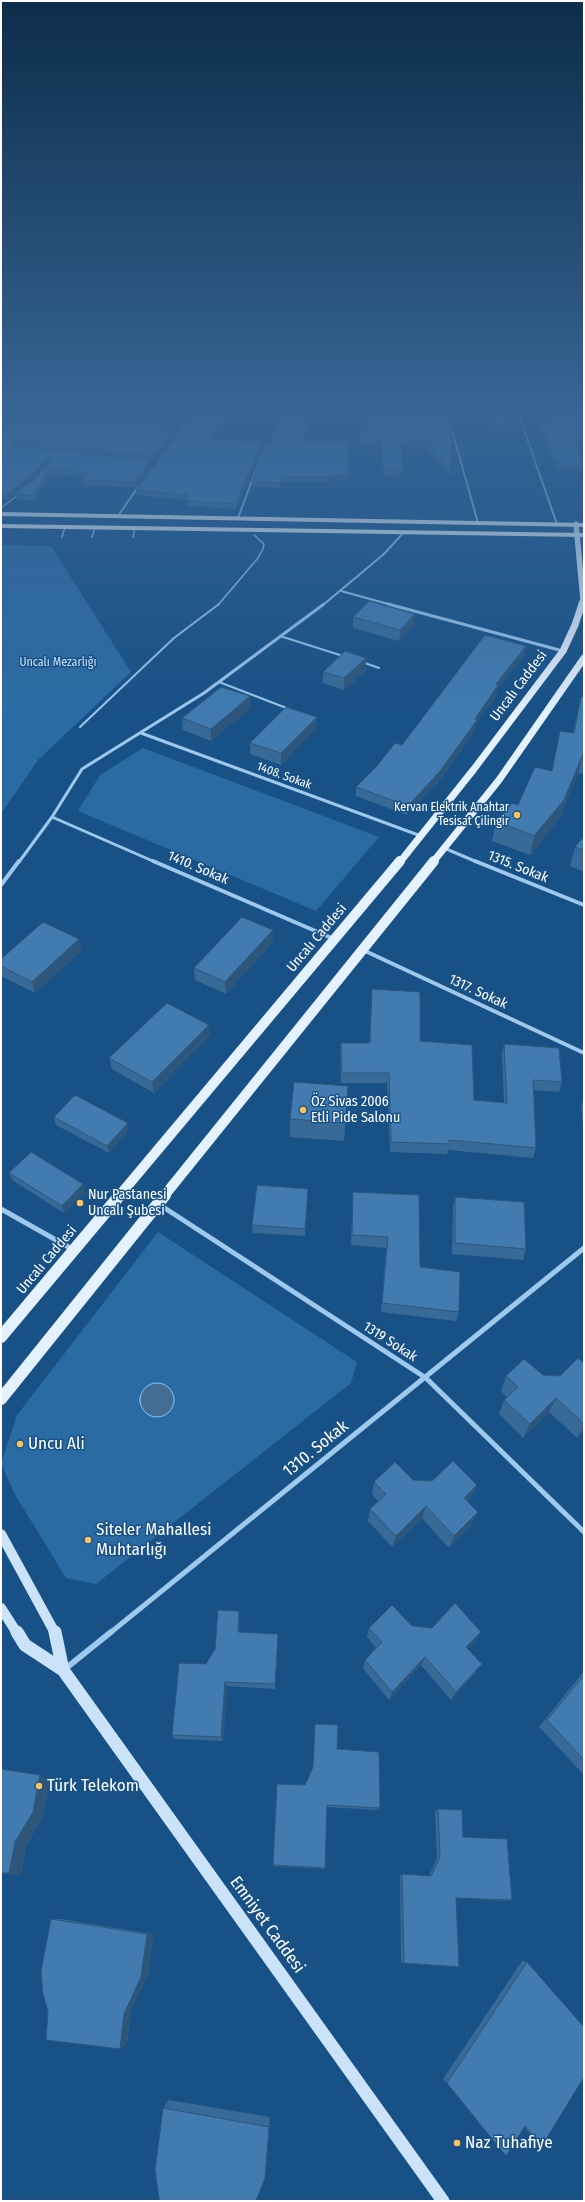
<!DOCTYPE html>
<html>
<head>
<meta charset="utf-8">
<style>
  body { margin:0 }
  #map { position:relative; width:585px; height:2202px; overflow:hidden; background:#185186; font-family:"Fira Sans Condensed",sans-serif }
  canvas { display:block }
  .frame { position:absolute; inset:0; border:2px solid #fff; pointer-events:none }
</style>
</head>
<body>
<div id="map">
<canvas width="585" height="2202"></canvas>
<div class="frame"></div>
</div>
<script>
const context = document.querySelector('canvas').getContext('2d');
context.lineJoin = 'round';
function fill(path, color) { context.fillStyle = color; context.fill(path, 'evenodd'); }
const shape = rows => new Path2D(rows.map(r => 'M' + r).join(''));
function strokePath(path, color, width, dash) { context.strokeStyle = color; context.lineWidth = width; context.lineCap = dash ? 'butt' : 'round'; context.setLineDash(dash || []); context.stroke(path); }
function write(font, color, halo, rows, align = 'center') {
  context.font = font + ' "Fira Sans Condensed",sans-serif'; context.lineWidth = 3; context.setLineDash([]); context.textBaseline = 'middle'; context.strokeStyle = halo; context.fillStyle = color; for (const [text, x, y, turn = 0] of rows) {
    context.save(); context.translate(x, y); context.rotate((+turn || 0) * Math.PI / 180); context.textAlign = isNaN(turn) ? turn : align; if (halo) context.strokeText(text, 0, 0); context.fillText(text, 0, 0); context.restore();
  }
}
const green = shape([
  [1,545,51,546,131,672,38,760,1,814],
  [143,748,379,837,316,911,78,811,100,775],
  [158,1232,357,1362,351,1383,96,1584,66,1578,14,1493,1,1463,17,1415]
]);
const water = shape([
  '140 1400a17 17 0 1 1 34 0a17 17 0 1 1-34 0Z'
]);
const laneFar1 = shape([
  [1,508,18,495],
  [62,537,65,527],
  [92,537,95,527],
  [133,537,135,528],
  [218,605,258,558,263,549,264,544,254,535]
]);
const lane = shape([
  [280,636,343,656],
  [362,662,379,668],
  [219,682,289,709],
  [80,727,174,638,219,604]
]);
const streetFar4 = shape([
  [516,407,557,524],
  [450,423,478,523],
  [118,516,138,487],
  [238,518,263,451],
  [341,591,392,605],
  [323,605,384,554,404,532]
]);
const streetFar3 = shape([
  [388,604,563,651],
  [141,733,421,836],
  [52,817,155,862],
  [444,848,477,862],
  [19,862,52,817,82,769,204,693,324,604]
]);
const streetFar2 = shape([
  [153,861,334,939],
  [475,861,584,905],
  [1,885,19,861],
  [363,950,584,1053]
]);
const streetFar1 = shape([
  [160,1205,426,1378,584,1532],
  [1,1209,72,1249],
  [110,1633,584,1248]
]);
const street = shape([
  [65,1669,111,1632]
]);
const secondaryFar1 = shape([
  [1,1534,55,1633],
  [1,1608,17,1633]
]);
const secondary = shape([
  [17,1632,25,1645,63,1670,443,2201],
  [55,1632,63,1670]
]);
const primaryFar3 = shape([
  [576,524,583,599,581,605]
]);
const primaryFar2 = shape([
  [400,862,474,769,563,651,575,625,582,604],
  [433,862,499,780,584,658]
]);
const primaryFar1 = shape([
  [119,1196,400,861],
  [164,1196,434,861]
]);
const primary = shape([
  [1,1337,120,1195],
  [1,1399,165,1195]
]);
const highway = shape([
  [1,512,584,523,584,527,1,516,1,512],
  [1,524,584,533,584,537,1,528,1,524]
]);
const wall = shape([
  [35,407,53,407,50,419,33,418,32,414],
  [197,407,181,424,112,421,112,417],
  [199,407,320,407,303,442,348,474,348,479,328,482,281,482,281,488,252,487,252,482,271,443,278,412,241,410,215,439,262,442,262,447,236,509,186,506,186,500,136,495,136,490],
  [448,407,450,472,450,477,426,446,400,445,403,469,402,474,383,476,381,446,359,445,359,441],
  [450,407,452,407,452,414],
  [485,407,508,407,514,426,513,431,491,431],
  [568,407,584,407,584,444,577,444,584,461,584,468,556,468,540,426,541,422,547,422,545,418,546,414,569,414,568,411],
  [1,418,177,429,155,460,14,446,152,465,136,487,84,485,83,480,85,477,50,475,35,501,16,499,15,494,32,481,51,461,29,482,9,499,1,498],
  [353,617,414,625,399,641,353,628],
  [526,646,524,655,497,689,497,694,476,724,476,729,440,780,407,815,356,796,356,787,402,745],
  [366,658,366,670,344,690,323,683,323,672],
  [581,697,584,697,584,774,578,773,559,819,530,855,492,841,496,821,518,805,552,770,560,731,573,733],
  [251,708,211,741,183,730,182,718],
  [316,729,281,765,250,754,250,743],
  [584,836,584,872,570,866,575,847],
  [273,930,273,942,226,994,195,980,194,968],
  [79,939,82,950,35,993,1,976,1,959],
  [372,989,474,1100,504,1103,502,1054,504,1044,562,1082,559,1092,534,1090,536,1148,533,1158,448,1150,447,1154,390,1152,387,1083,341,1083,340,1053,341,1043,369,1043],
  [209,1025,210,1036,154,1093,112,1069,109,1058],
  [348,1086,344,1141,290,1137,290,1119],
  [584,1098,584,1135,581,1106],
  [54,1117,128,1123,129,1130,109,1153,56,1125],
  [9,1173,85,1192,64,1213,12,1180],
  [308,1189,305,1236,253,1233,252,1225],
  [353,1192,459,1312,456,1321,381,1312,386,1248,351,1245],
  [455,1197,526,1249,523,1260,452,1254,453,1207],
  [584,1363,584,1431,577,1438,549,1412,523,1438,499,1414,504,1400,507,1397,501,1391,506,1376,543,1375,560,1376],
  [413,1480,477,1485,471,1497,467,1502,472,1524,449,1548,422,1518,392,1547,368,1521,370,1509,378,1501,372,1494,374,1482],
  [240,1617,239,1632,278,1639,275,1689,227,1686,223,1741,175,1739,172,1735,206,1664],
  [412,1626,481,1632,475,1641,467,1648,476,1672,451,1700,421,1665,389,1700,363,1668,365,1660,376,1648,367,1637,369,1628],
  [584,1671,584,1775,539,1727],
  [315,1724,337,1749,380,1808,378,1810,326,1807,325,1868,325,1869,273,1866,273,1865,305,1785,313,1768],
  [1,1769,50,1781,43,1816,26,1846,21,1875,1,1873],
  [438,1809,463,1837,512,1900,507,1901,456,1898,404,1963,401,1962,400,1875,402,1874,429,1876,437,1858,435,1811],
  [51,1919,61,1919,153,1934,148,1974,131,2010,127,2043,48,2011],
  [522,1961,527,1962,542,2146,536,2141,524,2127,506,2156,443,2079],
  [169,2100,270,2117,265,2178,163,2108]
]);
const shadedWall = shape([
  [52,407,53,407,50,419,49,415],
  [192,407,197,407,181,424,181,420],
  [239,407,241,407,241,410,211,444,211,439],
  [318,407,320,407,301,446,301,442],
  [177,425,177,429,155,460,154,456],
  [13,441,14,446,12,447,11,443],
  [262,442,262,447,236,509,236,504],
  [50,456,51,461,29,482,9,499,8,494],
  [151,460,152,465,136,487,135,482],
  [49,470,50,475,35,501,34,496],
  [348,474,348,479,328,482,329,477],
  [415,614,414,625,399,641,400,630],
  [526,646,524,655,497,689,497,694,476,724,476,729,440,780,407,815,408,806,475,719,496,684],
  [366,658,366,670,344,690,344,678],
  [250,696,251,708,211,741,211,729],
  [317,717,316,729,281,765,281,753],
  [583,754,578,773,559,819,530,855,534,836],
  [273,930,273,942,226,994,225,982],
  [79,939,82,950,35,993,32,982],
  [209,1025,210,1036,154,1093,152,1082],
  [128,1123,129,1130,109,1153,107,1146],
  [83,1184,85,1192,64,1213,62,1206],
  [556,1398,549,1412,523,1438,530,1424],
  [584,1426,584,1431,577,1438],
  [477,1485,471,1497,459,1510,464,1498],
  [426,1506,422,1518,392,1547,396,1536],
  [478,1512,472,1524,449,1548,454,1536],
  [239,1611,240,1617,239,1638,238,1632],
  [481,1632,475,1641,461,1656,466,1647],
  [278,1634,278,1639,275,1689,275,1684],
  [425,1657,421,1665,389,1700,392,1692],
  [482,1664,476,1672,451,1700,456,1692],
  [225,1682,227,1686,223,1741,221,1737],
  [40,1775,50,1781,43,1816,26,1846,21,1875,9,1873,15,1842],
  [147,1934,153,1934,148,1974,131,2010,127,2043,120,2049,124,2014],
  [270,2117,267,2166,265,2178,269,2127]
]);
const building = shape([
  [35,407,52,407,49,415,32,414,35,407],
  [114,407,192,407,181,420,112,417,114,407],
  [199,407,239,407,211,439,262,442,236,504,186,501,188,495,136,490,184,424,199,407],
  [279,407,318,407,301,442,348,442,348,474,329,477,281,477,281,483,252,482,266,442,271,443,279,407],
  [364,407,448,407,452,427,450,472,427,441,400,440,403,469,384,471,381,441,359,441,364,407],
  [487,407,508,407,514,426,492,426,487,407],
  [568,407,584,407,584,440,575,440,584,461,584,464,557,464,541,422,549,422,546,414,571,414,568,407],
  [2,417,177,425,154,456,13,441,11,443,13,446,151,460,135,482,83,480,88,473,49,470,34,496,15,494,32,481,52,460,50,456,29,477,8,494,1,493,1,418,2,417],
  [369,601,415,614,400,630,353,617,369,601],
  [485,635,526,646,496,684,498,685,475,719,477,720,441,770,408,806,356,787,376,767,395,743,402,745,485,635],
  [345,651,366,658,344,678,323,672,345,651],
  [221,687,250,696,211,729,182,718,221,687],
  [581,697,584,697,584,754,583,754,564,800,534,836,496,821,512,803,518,805,535,767,552,771,560,731,574,733,581,697],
  [286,707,317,717,281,753,250,743,286,707],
  [584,836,584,850,575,847,584,836],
  [242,917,273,930,225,982,194,968,242,917],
  [43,922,79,939,32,982,1,966,1,959,43,922],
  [372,989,420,992,420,1041,472,1045,474,1100,507,1103,504,1044,559,1048,562,1082,533,1080,536,1148,449,1140,449,1144,391,1142,389,1073,342,1073,341,1043,370,1043,372,989],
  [167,1003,209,1025,152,1082,109,1058,167,1003],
  [294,1082,348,1086,345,1123,290,1119,294,1082],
  [75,1095,128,1123,107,1146,54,1117,75,1095],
  [31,1152,83,1184,62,1206,9,1173,31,1152],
  [257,1185,308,1189,305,1229,252,1225,257,1185],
  [353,1192,419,1195,420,1267,460,1272,459,1312,382,1303,388,1237,352,1235,353,1192],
  [455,1197,524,1202,526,1249,455,1243,455,1197],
  [578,1358,584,1363,584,1424,556,1398,530,1424,504,1400,518,1387,506,1376,524,1359,543,1375,560,1376,578,1358],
  [453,1461,477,1485,464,1498,478,1512,454,1536,426,1506,396,1536,370,1509,386,1494,374,1482,395,1462,413,1480,432,1481,453,1461],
  [455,1603,481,1632,466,1647,482,1664,456,1692,425,1657,392,1692,365,1660,382,1642,369,1628,392,1605,412,1626,432,1628,455,1603],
  [218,1610,239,1611,238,1632,278,1634,275,1684,225,1682,221,1737,172,1735,179,1663,206,1664,215,1649,218,1610],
  [584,1675,584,1760,547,1720,584,1675],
  [315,1724,338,1725,337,1749,379,1752,380,1808,327,1805,325,1868,273,1865,277,1784,305,1785,313,1767,315,1724],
  [1,1769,40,1775,33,1812,15,1842,9,1873,1,1873,1,1769],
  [438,1809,462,1810,463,1837,507,1839,512,1900,456,1898,459,1967,404,1963,402,1874,431,1876,440,1857,438,1809],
  [51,1919,147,1934,141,1977,124,2014,120,2049,46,2040,48,2011,43,1994,41,1971,51,1919],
  [527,1962,584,2027,584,2077,542,2146,525,2126,506,2156,447,2083,527,1962],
  [163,2108,269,2127,265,2178,256,2201,160,2201,159,2198,155,2170,163,2108]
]);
const markers = [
  [517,815,4,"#ffc35a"],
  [303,1110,4,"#ffc35a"],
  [80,1203,4,"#ffc35a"],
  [20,1444,4,"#ffc35a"],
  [88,1540,4,"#ffc35a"],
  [39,1786,4,"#ffc35a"],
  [457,2143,4,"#ffc35a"]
];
const farParknames = [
  ["Uncalı Mezarlığı",58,663]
];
const farStreetnames = [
  ["1408. Sokak",284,776,20]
];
const farPoinames = [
  ["Kervan Elektrik Anahtar",509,808],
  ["Tesisat Çilingir",509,822]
];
const streetNames = [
  ["Uncalı Caddesi",519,686,-53],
  ["1315. Sokak",518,867,22],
  ["1410. Sokak",198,868,23],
  ["Uncalı Caddesi",317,938,-50],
  ["1317. Sokak",478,992,25],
  ["Uncalı Caddesi",47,1260,-50],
  ["1319 Sokak",390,1342,33]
];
const poiNames = [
  ["Öz Sivas 2006",311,1102],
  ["Etli Pide Salonu",311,1118],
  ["Nur Pastanesi",88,1195],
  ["Uncalı Şubesi",88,1211]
];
const nearPoinames = [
  ["Uncu Ali",28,1444],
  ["Siteler Mahallesi",96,1530],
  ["Muhtarlığı",96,1550],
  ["Türk Telekom",47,1786],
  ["Naz Tuhafiye",465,2143]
];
const nearStreetnames = [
  ["1310. Sokak",316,1449,-39],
  ["Emniyet Caddesi",267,1925,54]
];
fill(green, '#2b6ba4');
fill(water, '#436d94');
strokePath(water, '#91c4ef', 1);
strokePath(laneFar1, '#9fc8ed', 1.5);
strokePath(lane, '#9fc8ed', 2);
strokePath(streetFar4, '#9fc8ed', 2);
strokePath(streetFar3, '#9fc8ed', 3);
strokePath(streetFar2, '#9fc8ed', 4);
strokePath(streetFar1, '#9fc8ed', 5);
strokePath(street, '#9fc8ed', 6);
strokePath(secondaryFar1, '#cbe3f9', 10);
strokePath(secondary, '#cbe3f9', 13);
strokePath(primaryFar3, '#e4f1ff', 5.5);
strokePath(primaryFar2, '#e4f1ff', 7);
strokePath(primaryFar1, '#e4f1ff', 10);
strokePath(primary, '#e4f1ff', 12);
fill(highway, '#fff');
fill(wall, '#386a97');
fill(shadedWall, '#2e567b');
fill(building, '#417bb0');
strokePath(building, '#2e567b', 1);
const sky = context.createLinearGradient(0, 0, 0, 716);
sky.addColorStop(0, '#0d2d4a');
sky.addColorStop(0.57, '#376595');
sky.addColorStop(1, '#37659500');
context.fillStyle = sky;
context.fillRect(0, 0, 585, 716);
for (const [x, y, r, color] of markers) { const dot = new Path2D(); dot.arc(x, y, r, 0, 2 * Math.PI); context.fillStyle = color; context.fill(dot); strokePath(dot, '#185186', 1.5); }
write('12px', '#c4e0f9', '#185186', farParknames);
write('12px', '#fff', '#185186', farStreetnames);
write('12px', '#fff', '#185186', farPoinames, 'right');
write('14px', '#fff', '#185186', streetNames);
write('14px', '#fff', '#185186', poiNames, 'left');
write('17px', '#fff', '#185186', nearPoinames, 'left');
write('17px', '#fff', '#185186', nearStreetnames);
</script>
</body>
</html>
